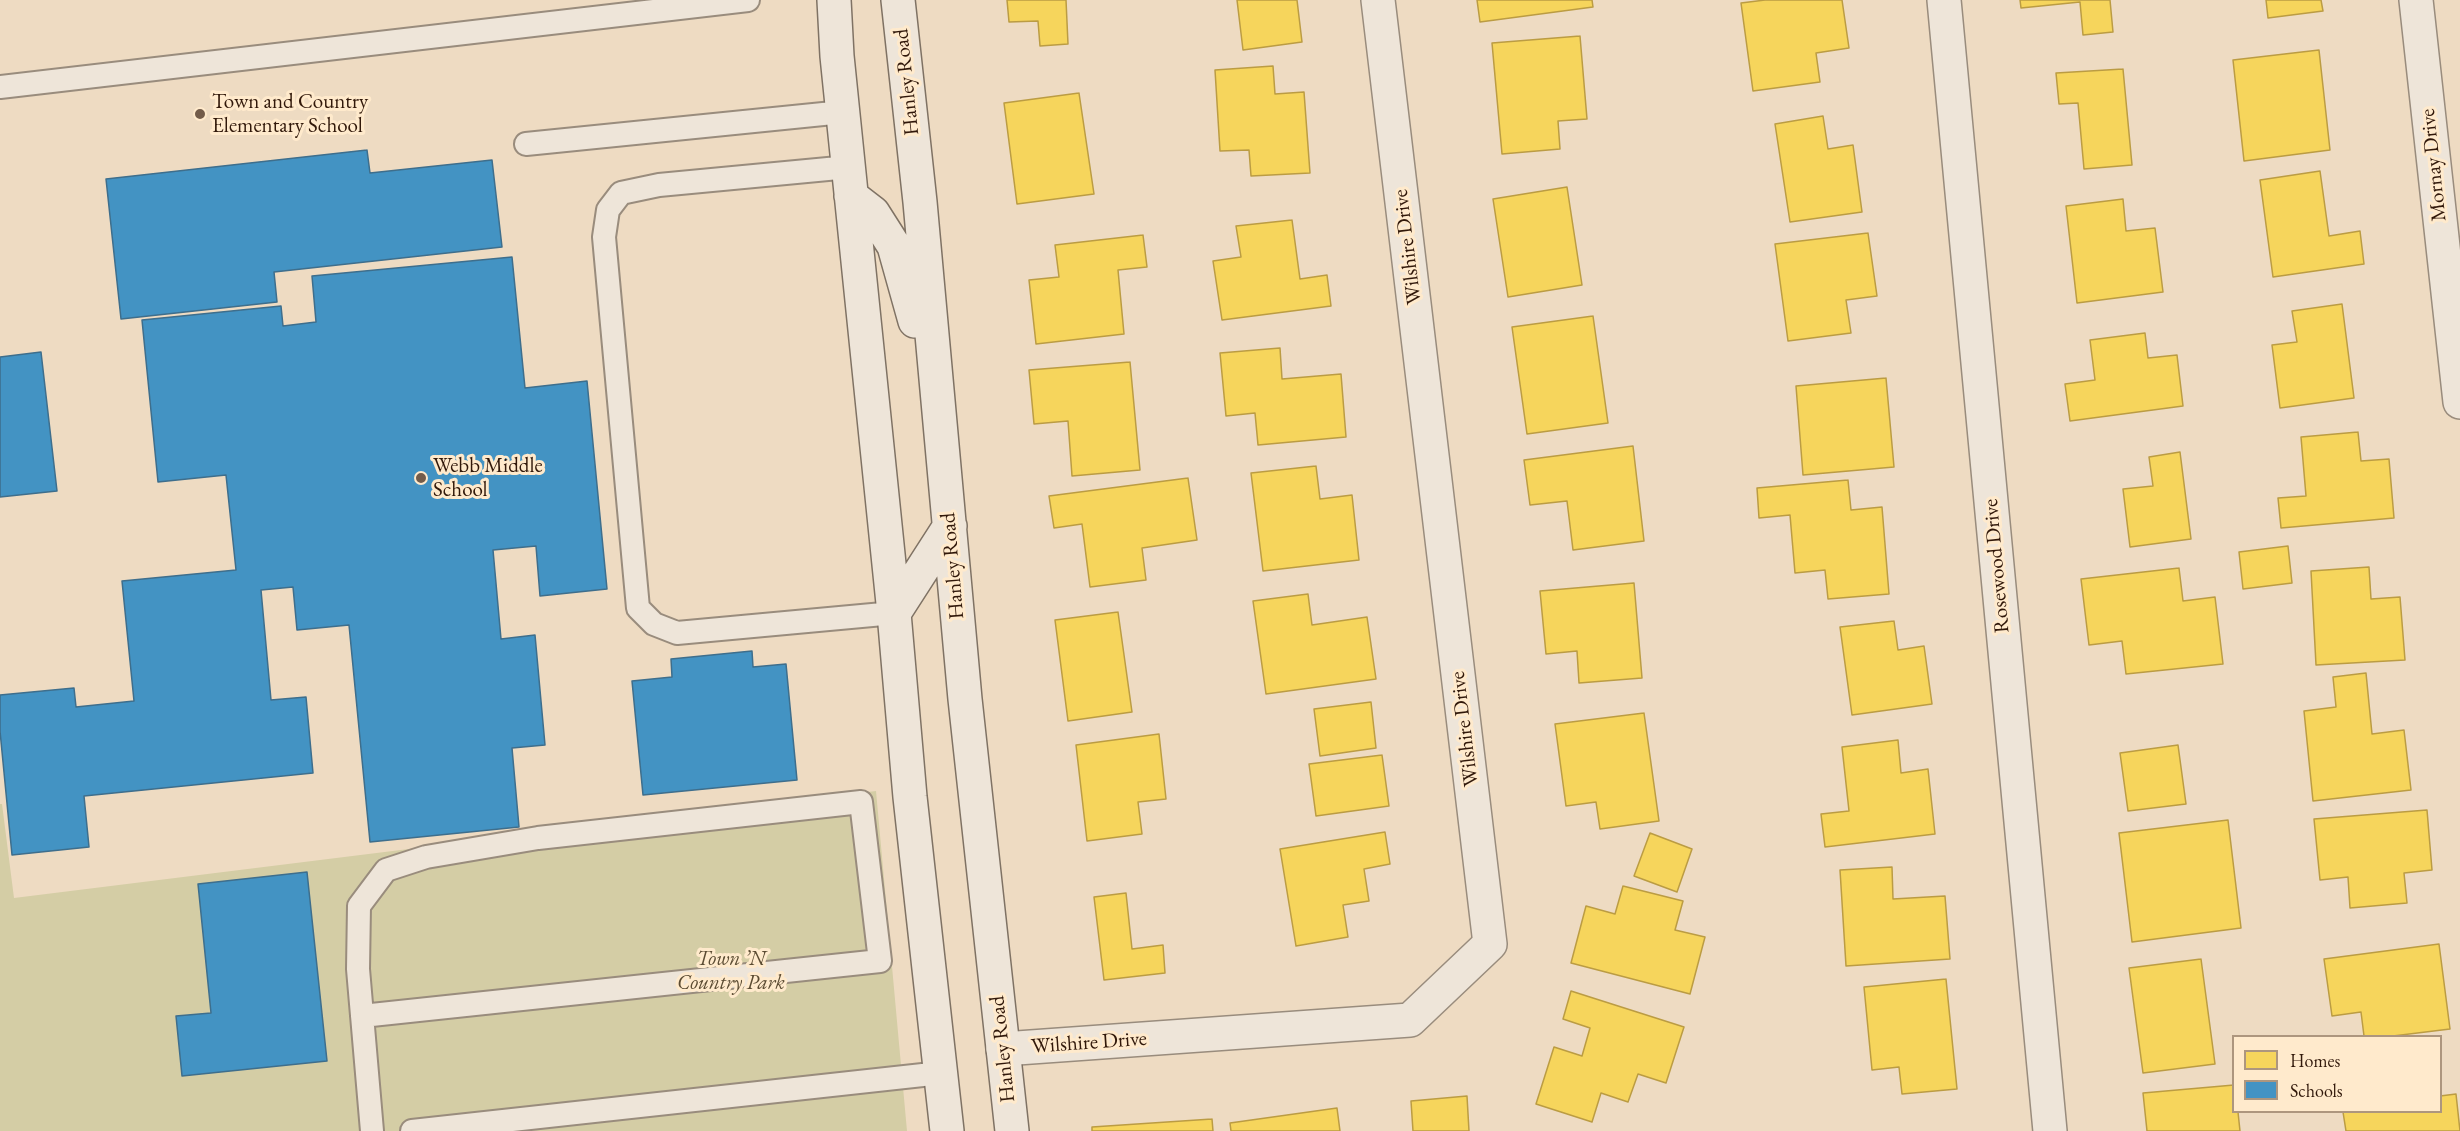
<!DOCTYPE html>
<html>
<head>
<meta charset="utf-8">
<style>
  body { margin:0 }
  #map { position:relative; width:2460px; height:1131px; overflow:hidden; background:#eedbc2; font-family:"EB Garamond",serif }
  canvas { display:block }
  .legend { position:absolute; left:2232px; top:1035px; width:210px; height:78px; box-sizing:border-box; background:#ffeacc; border:2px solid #ad967e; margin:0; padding:8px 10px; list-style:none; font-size:18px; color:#31180a }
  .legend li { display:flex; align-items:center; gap:12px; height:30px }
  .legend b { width:30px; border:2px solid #ad967e }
</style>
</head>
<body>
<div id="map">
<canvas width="2460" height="1131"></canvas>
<ul class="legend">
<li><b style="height:16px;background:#f6d55c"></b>Homes</li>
<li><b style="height:16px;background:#4393c3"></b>Schools</li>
</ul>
</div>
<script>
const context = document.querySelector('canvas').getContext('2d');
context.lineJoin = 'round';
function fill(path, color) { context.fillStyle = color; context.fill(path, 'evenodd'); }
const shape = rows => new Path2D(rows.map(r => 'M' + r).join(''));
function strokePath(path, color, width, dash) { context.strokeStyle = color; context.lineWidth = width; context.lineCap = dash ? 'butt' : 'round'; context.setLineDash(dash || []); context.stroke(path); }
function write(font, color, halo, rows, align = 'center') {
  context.font = font + ' "EB Garamond",serif'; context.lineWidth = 6; context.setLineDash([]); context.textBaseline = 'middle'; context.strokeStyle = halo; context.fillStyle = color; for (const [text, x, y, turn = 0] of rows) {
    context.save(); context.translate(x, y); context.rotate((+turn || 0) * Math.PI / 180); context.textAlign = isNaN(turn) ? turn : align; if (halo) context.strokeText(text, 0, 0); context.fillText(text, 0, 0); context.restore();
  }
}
const green = shape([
  [876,791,907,1131,0,1131,0,804,2,804,14,898]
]);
const homes = shape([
  [1007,0,1066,0,1068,44,1040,46,1038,21,1009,22,1007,0],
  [1237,0,1297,0,1302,42,1243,50,1237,0],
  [1477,0,1592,0,1593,7,1480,22,1477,0],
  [1765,0,1842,0,1849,48,1816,53,1820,82,1753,91,1741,3,1765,0],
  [2020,0,2110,0,2113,32,2083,35,2080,2,2021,8,2020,0],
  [2266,0,2321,0,2323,11,2268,18,2266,0],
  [1580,36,1587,119,1558,121,1560,149,1502,154,1492,43,1580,36],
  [2319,50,2330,150,2244,161,2233,60,2319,50],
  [1273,66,1275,94,1304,92,1310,173,1251,176,1249,150,1220,151,1215,70,1273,66],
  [2123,69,2132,165,2084,169,2078,103,2059,104,2056,73,2123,69],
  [1079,93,1094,194,1017,204,1004,103,1079,93],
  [1823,116,1828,149,1853,145,1862,212,1790,222,1775,124,1823,116],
  [2320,171,2329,236,2360,231,2364,264,2273,277,2260,180,2320,171],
  [1567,187,1582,285,1508,297,1493,199,1567,187],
  [2123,199,2126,231,2155,228,2163,292,2077,303,2066,206,2123,199],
  [1292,220,1300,279,1327,275,1331,306,1222,320,1213,261,1241,257,1236,226,1292,220],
  [1868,233,1877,296,1846,300,1851,333,1788,341,1775,244,1868,233],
  [1143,235,1147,267,1118,270,1124,334,1036,344,1029,280,1059,277,1055,245,1143,235],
  [2342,304,2354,398,2280,408,2272,345,2297,342,2292,311,2342,304],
  [1593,316,1608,423,1527,434,1512,327,1593,316],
  [2145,333,2148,358,2177,355,2183,406,2070,421,2065,384,2095,380,2090,340,2145,333],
  [1280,348,1282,379,1341,374,1346,437,1258,445,1255,413,1226,416,1220,353,1280,348],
  [1130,362,1140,470,1072,476,1068,421,1034,424,1029,370,1130,362],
  [1886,378,1894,467,1803,475,1796,386,1886,378],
  [2358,432,2361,461,2389,459,2394,518,2281,528,2278,498,2306,496,2301,437,2358,432],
  [1633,446,1644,541,1573,550,1567,501,1530,505,1524,460,1633,446],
  [2180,452,2191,539,2130,547,2123,489,2153,486,2149,457,2180,452],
  [1316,466,1320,499,1352,495,1359,560,1263,571,1251,473,1316,466],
  [1188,478,1197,540,1142,548,1146,580,1090,587,1082,524,1054,528,1049,496,1188,478],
  [1848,480,1851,510,1882,507,1889,594,1828,599,1825,570,1795,573,1790,515,1759,518,1757,488,1848,480],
  [2288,546,2292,583,2243,589,2239,552,2288,546],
  [2369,567,2371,599,2400,597,2405,660,2316,665,2311,571,2369,567],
  [2179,568,2183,601,2215,597,2223,664,2126,674,2122,641,2089,645,2081,579,2179,568],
  [1634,583,1642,678,1579,683,1577,651,1546,654,1540,591,1634,583],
  [1308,594,1312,625,1367,617,1376,679,1266,694,1253,601,1308,594],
  [1118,612,1132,712,1068,721,1055,620,1118,612],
  [1894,621,1898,650,1924,646,1932,704,1852,715,1840,627,1894,621],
  [2366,673,2372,734,2404,730,2411,790,2313,801,2304,711,2336,707,2333,677,2366,673],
  [1371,702,1376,748,1320,756,1314,709,1371,702],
  [1644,713,1659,821,1600,829,1596,802,1566,806,1555,724,1644,713],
  [1159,734,1166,799,1138,802,1142,834,1087,841,1076,745,1159,734],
  [1898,740,1901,773,1928,769,1935,834,1825,847,1821,814,1849,811,1842,747,1898,740],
  [2178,745,2186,804,2128,811,2120,753,2178,745],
  [1382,755,1389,806,1316,816,1309,764,1382,755],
  [2427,810,2432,870,2404,873,2407,903,2350,908,2348,877,2320,880,2314,819,2427,810],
  [2228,820,2241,928,2132,942,2119,833,2228,820],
  [1385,832,1390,864,1364,869,1369,901,1343,905,1348,937,1296,946,1280,849,1385,832],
  [1650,833,1692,849,1677,892,1634,876,1650,833],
  [1892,867,1893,899,1945,896,1950,959,1846,966,1840,870,1892,867],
  [1623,886,1683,901,1675,930,1705,937,1690,994,1571,963,1586,906,1615,914,1623,886],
  [1126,893,1132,949,1163,945,1165,973,1104,980,1094,897,1126,893],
  [2439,944,2450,1029,2393,1036,2364,1036,2361,1012,2332,1016,2324,959,2439,944],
  [2201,959,2215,1064,2143,1073,2129,968,2201,959],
  [1946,979,1957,1089,1902,1094,1899,1067,1872,1070,1864,987,1946,979],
  [1571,991,1684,1027,1666,1083,1638,1074,1628,1102,1601,1093,1592,1122,1536,1104,1554,1047,1582,1056,1590,1028,1563,1019,1571,991],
  [2234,1085,2234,1112,2238,1112,2240,1131,2147,1131,2143,1093,2234,1085],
  [2456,1094,2460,1131,2346,1131,2343,1112,2440,1112,2440,1096,2456,1094],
  [1467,1096,1469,1131,1413,1131,1411,1101,1467,1096],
  [1337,1108,1340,1131,1231,1131,1230,1123,1337,1108],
  [1212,1119,1213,1131,1092,1131,1092,1127,1212,1119]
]);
const schools = shape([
  [367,150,370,173,492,160,502,247,274,272,277,302,121,319,106,179,367,150],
  [512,257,525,388,587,381,607,589,540,596,536,546,493,550,501,639,535,635,545,745,512,748,519,827,370,842,349,625,297,630,293,587,261,590,271,700,306,697,313,773,84,796,89,847,12,855,0,731,0,695,74,688,76,707,134,701,122,581,236,570,226,475,158,482,142,320,281,306,283,326,316,322,312,276,512,257],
  [41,352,57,491,0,497,0,357,41,352],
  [752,651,753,667,786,664,797,780,643,795,632,681,672,677,671,659,752,651],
  [307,872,327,1061,182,1076,176,1016,211,1013,198,884,307,872]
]);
const service = shape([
  [0,87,748,0],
  [526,144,843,112],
  [849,167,659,185,621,193,608,210,604,237,638,608,654,624,677,633,894,613],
  [362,1016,880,961,861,802,538,838,426,857,386,870,359,906,358,969,372,1131],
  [412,1131,941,1073]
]);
const minor = shape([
  [1944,0,2050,1131],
  [2416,0,2460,402],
  [1003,1049,1410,1020,1490,944,1378,0]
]);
const secondary = shape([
  [834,0,837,56,894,613,910,797,947,1131],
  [898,0,920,202,965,699,1012,1131],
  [851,196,873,213,894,246,915,321],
  [894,613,950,526]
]);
const markers = [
  [200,114,6,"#735c4a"],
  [421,478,6,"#735c4a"]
];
const streetNames = [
  ["Hanley Road",907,82,-96],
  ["Mornay Drive",2434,165,-96],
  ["Wilshire Drive",1408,247,-97],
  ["Hanley Road",953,566,-95],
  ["Rosewood Drive",1997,566,-95],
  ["Wilshire Drive",1465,729,-97],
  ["Wilshire Drive",1089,1043,-4],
  ["Hanley Road",1003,1049,-96]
];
const poiNames = [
  ["Town and Country",212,102],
  ["Elementary School",212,126],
  ["Webb Middle",433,466],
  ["School",433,490]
];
const parkNames = [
  ["Town ’N",731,959],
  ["Country Park",731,983]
];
fill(green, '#d4cda5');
fill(homes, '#f6d55c');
strokePath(homes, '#bb9c43', 1.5);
fill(schools, '#4393c3');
strokePath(schools, '#3e6e8c', 1.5);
strokePath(service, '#998c7d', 26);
strokePath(minor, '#998c7d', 36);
strokePath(secondary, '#7f7264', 36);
strokePath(service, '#eee5d9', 22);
strokePath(minor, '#eee5d9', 33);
strokePath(secondary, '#eee5d9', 33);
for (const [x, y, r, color] of markers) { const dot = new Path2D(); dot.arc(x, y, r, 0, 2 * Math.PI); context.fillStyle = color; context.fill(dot); strokePath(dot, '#ffeacc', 2); }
write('21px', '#31180a', '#ffeacc', streetNames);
write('21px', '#31180a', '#ffeacc', poiNames, 'left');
write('italic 21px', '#5b4b32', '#ffeacc', parkNames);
</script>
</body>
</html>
